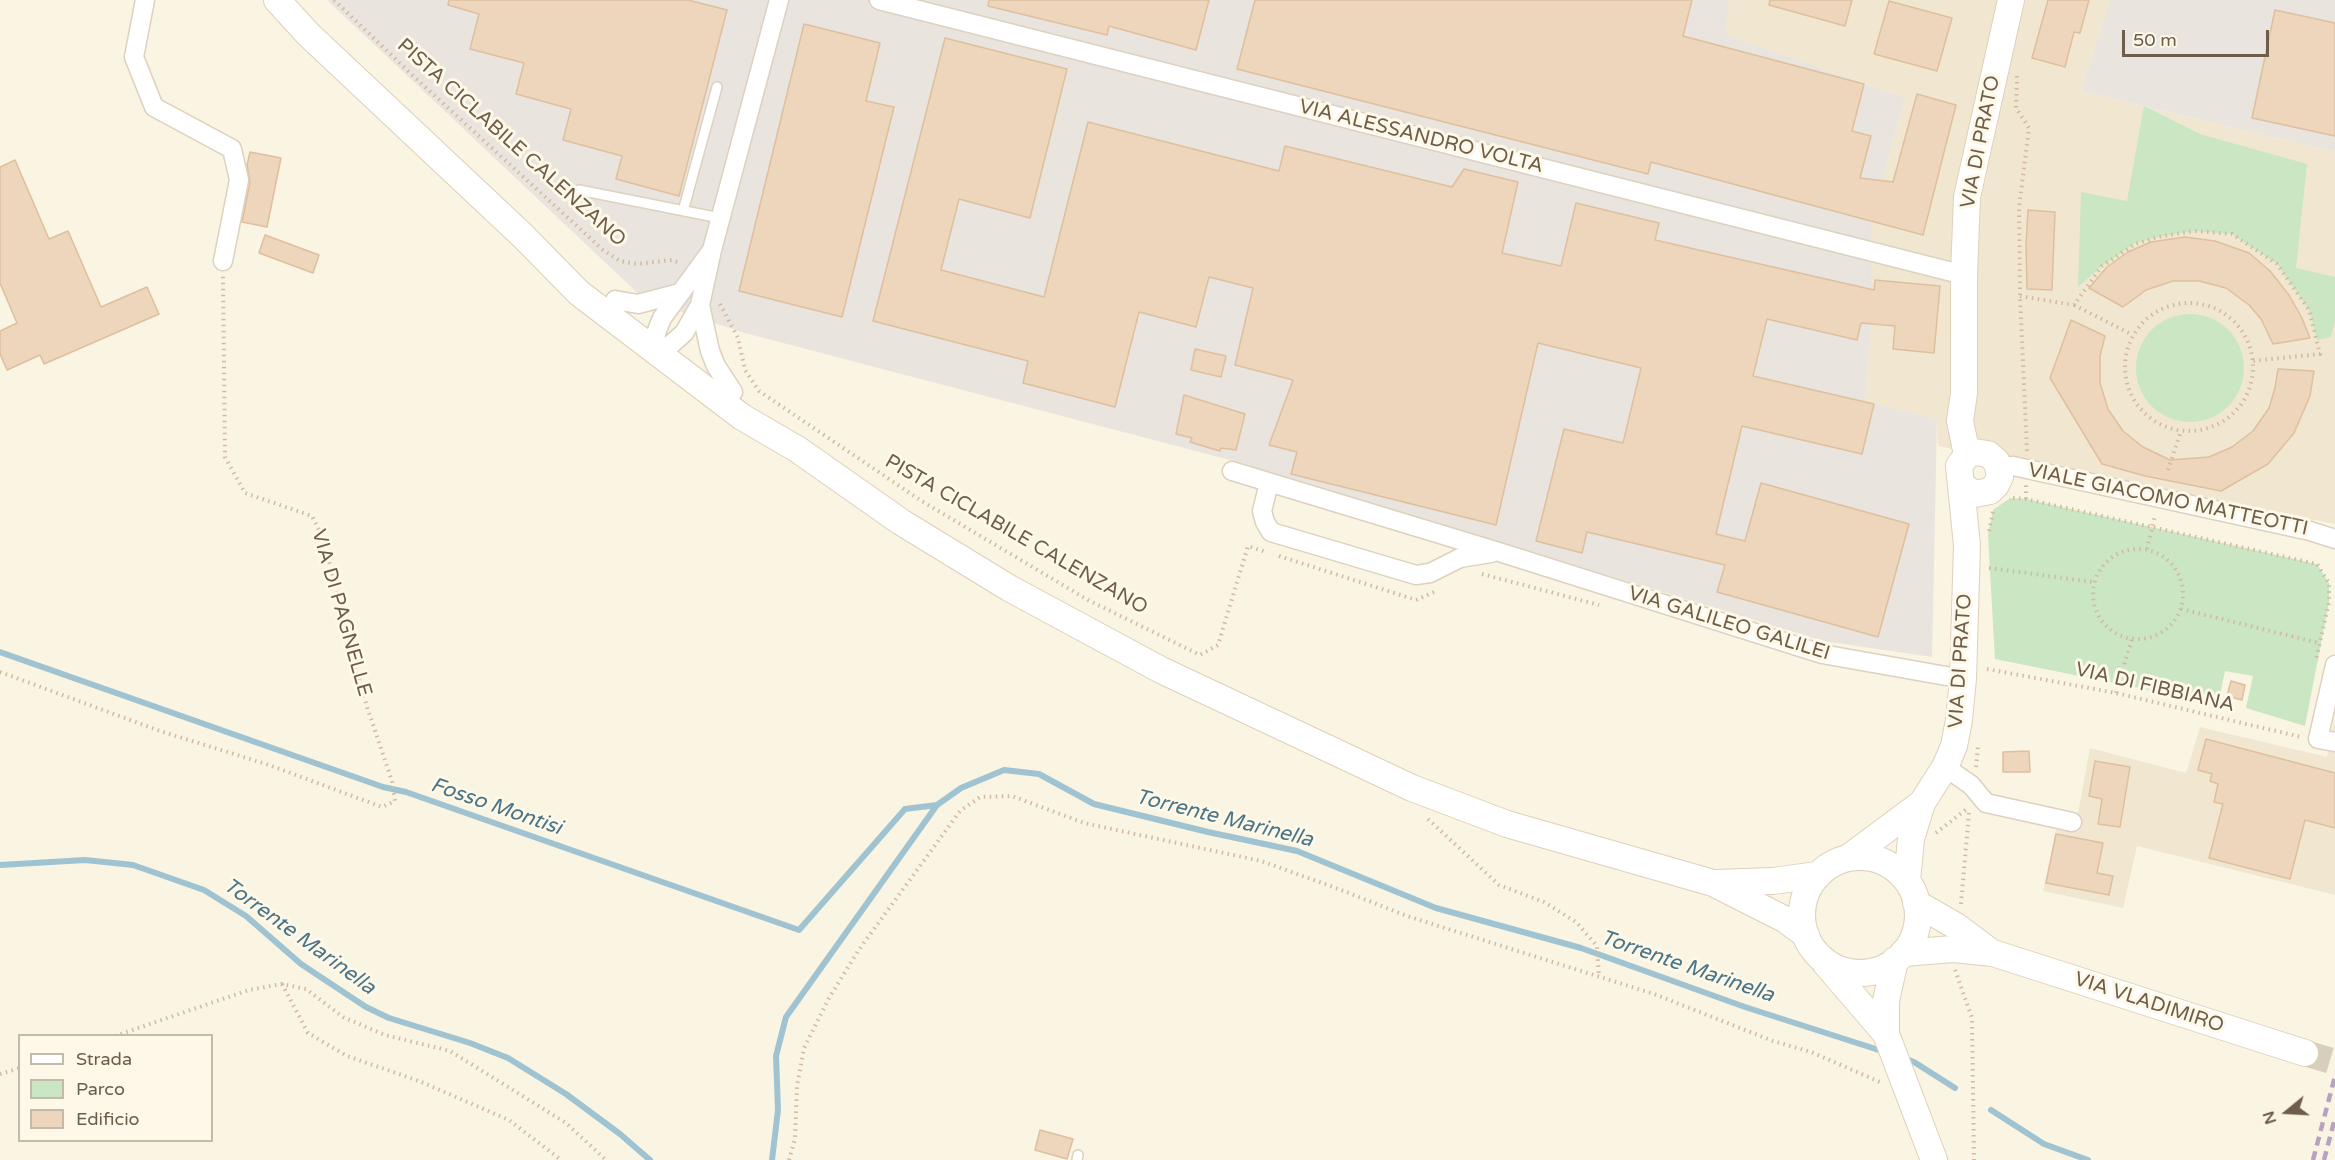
<!DOCTYPE html>
<html>
<head>
<meta charset="utf-8">
<style>
  body { margin:0 }
  #map { position:relative; width:2335px; height:1160px; overflow:hidden; background:#faf4e2; font-family:"Varela Round",sans-serif }
  canvas { display:block }
  .legend { position:absolute; left:18px; top:1034px; width:195px; height:108px; box-sizing:border-box; background:#fdf8e7; border:2px solid #c4baa9; margin:0; padding:8px 10px; list-style:none; font-size:18px; color:#6f5d4b }
  .legend li { display:flex; align-items:center; gap:12px; height:30px }
  .legend b { width:30px; border:2px solid #c4baa9 }
  .north { position:absolute; left:2257px; top:1082px; width:60px; height:60px; -webkit-text-stroke:4px #fdf8e7; paint-order:stroke; rotate:252deg; font-size:16px; font-weight:700; line-height:24px; text-align:center; color:#6f5d4b }
  .north::after { content:''; display:block; margin:auto; width:21px; height:27px; background:#6f5d4b; clip-path:polygon(50% 0,100% 100%,50% 72%,0 100%) }
  .scale { position:absolute; left:2122px; top:30px; width:147px; height:27px; box-sizing:border-box; border:3px solid #6f5d4b; border-top:0; padding-left:8px; font-size:18px; line-height:21px; white-space:nowrap; color:#6f5d4b; -webkit-text-stroke:4px #fdf8e7; paint-order:stroke }
</style>
</head>
<body>
<div id="map">
<canvas width="2335" height="1160"></canvas>
<ul class="legend">
<li><b style="height:8px;background:#fff"></b>Strada</li>
<li><b style="height:16px;background:#cbe6c2"></b>Parco</li>
<li><b style="height:16px;background:#edd6bc"></b>Edificio</li>
</ul>
<div class="north">N</div>
<div class="scale">50 m</div>
</div>
<script>
const context = document.querySelector('canvas').getContext('2d');
context.lineJoin = 'round';
function fill(path, color) { context.fillStyle = color; context.fill(path, 'evenodd'); }
const shape = rows => new Path2D(rows.map(r => 'M' + r).join(''));
function strokePath(path, color, width, dash) { context.strokeStyle = color; context.lineWidth = width; context.lineCap = dash ? 'butt' : 'round'; context.setLineDash(dash || []); context.stroke(path); }
function write(font, color, halo, rows, align = 'center') {
  context.font = font + ' "Varela Round",sans-serif'; context.lineWidth = 6; context.setLineDash([]); context.textBaseline = 'middle'; context.strokeStyle = halo; context.fillStyle = color; for (const [text, x, y, turn = 0] of rows) {
    context.save(); context.translate(x, y); context.rotate((+turn || 0) * Math.PI / 180); context.textAlign = isNaN(turn) ? turn : align; if (halo) context.strokeText(text, 0, 0); context.fillText(text, 0, 0); context.restore();
  }
}
const residential = shape([
  [1729,0,2110,0,2081,91,2335,152,2335,524,1938,446,1937,419,1865,401,1871,324,1871,222,1905,98,1724,34],
  [2335,718,2335,895,2137,846,2123,908,2043,891,2057,826,2075,830,2090,748,2186,773,2200,727,2327,757]
]);
const industrial = shape([
  [327,0,1729,0,1725,34,1905,98,1871,222,1871,324,1865,401,1937,419,1932,657,1823,641,1234,461,745,333,645,300],
  [2110,0,2335,0,2335,152,2081,91]
]);
const green = shape([
  [2144,106,2200,134,2307,164,2296,268,2335,277,2335,321,2331,337,2317,340,2309,310,2277,264,2232,234,2194,231,2158,237,2135,243,2102,266,2078,287,2081,192,2127,201],
  '2136 368a54 54 0 1 1 108 0a54 54 0 1 1-108 0Z',
  [2010,498,2026,499,2317,564,2329,583,2329,602,2305,726,2246,708,2253,676,2225,671,2218,704,1995,659,1988,535,1993,510]
]);
const stream = shape([
  [0,652,383,787,406,792,799,930,905,809,937,805],
  [0,865,85,860,133,865,204,890,246,916,301,964,366,1007,389,1018,470,1043,508,1058,566,1094,620,1134,650,1160],
  [1903,1058,1914,1062,1955,1088],
  [1991,1110,2044,1144,2088,1160],
  [772,1160,778,1110,776,1056,786,1017,937,805,961,788,1004,770,1039,774,1094,804,1208,832,1297,851,1436,908,1581,948,1745,1007,1885,1052]
]);
const building = shape([
  [449,0,688,0,727,10,679,196,616,179,622,156,563,140,571,109,516,94,524,63,470,49,479,14,448,5,449,0],
  [989,0,1209,0,1196,50,1109,26,1107,35,988,6,989,0],
  [1255,0,1692,0,1683,36,1864,84,1852,131,1871,136,1860,178,1893,182,1917,94,1956,105,1923,235,1651,162,1648,174,1237,69,1255,0],
  [1770,0,1852,0,1845,26,1769,5,1770,0],
  [2048,0,2089,0,2080,33,2074,32,2065,67,2032,58,2048,0],
  [1889,1,1952,18,1937,71,1874,54,1889,1],
  [2275,10,2335,23,2335,136,2252,118,2275,10],
  [804,24,880,43,866,101,894,107,842,317,739,291,804,24],
  [945,38,1067,69,1030,218,959,199,941,270,1044,297,1088,122,1279,171,1285,146,1452,187,1464,169,1518,182,1502,253,1561,266,1576,203,1659,223,1655,240,1874,290,1875,280,1940,286,1934,353,1893,349,1895,326,1861,323,1857,340,1767,319,1753,376,1874,404,1862,454,1742,426,1716,534,1745,541,1761,483,1909,524,1878,637,1717,592,1725,565,1587,532,1582,553,1536,541,1564,429,1623,443,1641,368,1538,343,1496,525,1291,474,1297,452,1269,445,1293,380,1235,365,1253,288,1209,277,1196,327,1139,312,1115,407,1023,383,1028,361,873,321,945,38],
  [250,152,281,158,267,227,242,222,250,182,247,165,250,152],
  [15,160,49,239,68,231,101,307,147,287,159,314,44,364,40,355,7,370,0,354,0,331,17,323,0,283,0,167,15,160],
  [2028,210,2055,212,2052,290,2027,289,2026,245,2028,210],
  [265,235,319,255,313,273,259,253,265,235],
  [2185,237,2215,241,2249,253,2270,271,2289,295,2302,318,2310,338,2273,344,2261,319,2249,305,2226,288,2199,281,2173,281,2146,290,2123,307,2089,288,2107,267,2128,252,2151,242,2185,237],
  [2071,320,2105,336,2100,356,2100,383,2108,409,2123,431,2143,447,2170,460,2209,457,2232,447,2253,431,2269,408,2275,388,2278,369,2314,371,2310,396,2294,433,2268,464,2221,491,2145,476,2102,464,2050,378,2071,320],
  [1195,349,1226,356,1221,377,1191,370,1195,349],
  [1184,395,1245,414,1236,450,1221,448,1220,451,1190,442,1192,438,1176,434,1184,395],
  [2231,681,2245,685,2242,700,2227,696,2231,681],
  [2206,739,2335,773,2335,828,2305,820,2290,879,2209,858,2223,804,2214,802,2218,784,2210,781,2212,774,2198,770,2206,739],
  [2029,751,2030,772,2003,772,2003,752,2029,751],
  [2095,761,2130,767,2120,827,2098,824,2102,799,2089,796,2095,761],
  [2056,834,2103,843,2097,873,2113,876,2109,895,2046,883,2056,834],
  [1040,1130,1073,1139,1067,1159,1035,1150,1040,1130]
]);
const secondaryTunnel = shape([
  [2305,1053,2335,1062]
]);
const path = shape([
  [334,0,409,72,603,250,620,261,637,264,672,260,681,263],
  [2017,76,2016,108,2029,128,2019,208,2020,296,2027,451],
  [2020,296,2074,305,2102,266,2135,244,2158,237,2194,231,2232,234,2277,264,2309,310,2320,354,2253,361],
  '2125 367a64 64 0 1 1 128 0a64 64 0 1 1-128 0Z',
  [720,304,738,338,745,370,759,391,920,500,1088,600,1200,655,1218,645,1248,546,1266,552],
  [2074,305,2133,335],
  [2168,470,2181,431],
  [2013,498,2026,499,2317,564,2329,583,2329,602,2316,660],
  [2026,499,2026,485],
  [1989,531,1993,512],
  [2147,549,2155,515],
  '2093 594a45 45 0 1 1 90 0a45 45 0 1 1-90 0Z',
  [1279,556,1416,600,1434,592],
  [1989,568,2093,582],
  [1482,574,1599,605],
  [2181,609,2319,643],
  [1987,669,2116,693,2301,737],
  [0,672,160,731,269,765,382,807,395,801,392,781,367,707,323,538,312,516,245,493,225,457,223,276],
  [2116,693,2132,638],
  [1976,767,1978,747],
  [1428,819,1499,885,1544,902,1576,922,1597,946,1599,977],
  [1936,833,1968,808],
  [1961,904,1969,813],
  [1955,970,1972,1018,1974,1160],
  [282,984,308,1033,347,1056,419,1081,509,1120,561,1160],
  [115,1036,249,990,282,984,306,989,343,1017,385,1035,450,1051,566,1123,606,1160],
  [0,1074,20,1068],
  [789,1160,795,1139,797,1086,804,1048,829,998,858,951,960,811,980,797,1012,796,1084,823,1261,861,1336,888,1407,916,1654,994,1773,1041,1811,1052,1880,1082]
]);
const lane = shape([
  [579,190,720,218],
  [683,211,717,87],
  [1077,1160,1078,1155]
]);
const street = shape([
  [145,0,134,57,154,107,232,149,239,180,223,261],
  [879,0,1964,275],
  [712,250,662,318,656,333,655,350,668,347,684,333,700,305,712,250,779,0],
  [615,300,638,304,680,293],
  [700,305,710,351,716,366,733,392],
  [2000,468,2013,466,2027,469,2310,531,2335,539],
  [1232,471,1499,552,1822,654,1963,679],
  [1269,483,1262,511,1265,522,1271,532,1416,575,1430,573,1460,558,1491,553],
  [2335,665,2318,739,2335,742],
  [1945,767,1971,785,1986,803,2072,822]
]);
const secondary = shape([
  [277,0,308,34,523,236,579,293,742,417,797,449,901,522,1009,588,1161,670,1412,788,1507,824,1713,883,1786,920,1806,935],
  [1967,455,1960,421,1964,393,1964,275,1967,197,2011,0],
  '1802 915a58 58 0 1 1 116 0a58 58 0 1 1-116 0Z',
  [1848,858,1922,803],
  [1907,881,1911,839,1922,803,1945,767,1954,746,1959,720,1963,679,1967,545,1959,466,1967,455,1974,452,1988,454,1997,462,2000,477,1996,485,1990,491,1975,494,1962,486],
  [1716,883,1773,881,1817,875],
  [1916,903,1956,926,1992,953],
  [1903,953,1953,949,1993,953,2305,1053],
  [1825,963,1886,1034,1934,1160],
  [1886,1034,1886,1001,1895,960]
]);
const rail = shape([
  [2313,1160,2335,1076],
  [2324,1160,2335,1118]
]);
const streetNames = [
  ["VIA ALESSANDRO VOLTA",1421,137,14],
  ["VIA DI PRATO",1981,142,-79],
  ["PISTA CICLABILE CALENZANO",511,143,42],
  ["VIALE GIACOMO MATTEOTTI",2168,500,12],
  ["PISTA CICLABILE CALENZANO",1016,535,30],
  ["VIA DI PAGNELLE",341,613,74],
  ["VIA GALILEO GALILEI",1729,624,17],
  ["VIA DI PRATO",1961,661,-86],
  ["VIA DI FIBBIANA",2155,688,13],
  ["VIA VLADIMIRO",2149,1003,18]
];
const waterNames = [
  ["Fosso Montisi",496,807,19],
  ["Torrente Marinella",1224,819,14],
  ["Torrente Marinella",299,937,36],
  ["Torrente Marinella",1687,967,19]
];
fill(residential, '#f1e7d1');
fill(industrial, '#e9e4dd');
fill(green, '#cbe6c2');
strokePath(stream, '#a0c3d2', 6);
fill(building, '#edd6bc');
strokePath(building, '#debf9e', 1.5);
strokePath(secondaryTunnel, '#d7cebc', 26, [26, 13]);
strokePath(lane, '#ddd1bf', 12);
strokePath(street, '#ddd1bf', 21);
strokePath(secondary, '#dfd0ba', 28);
strokePath(path, '#d1baa0', 4, [1.5, 4.5]);
strokePath(lane, '#fff', 9);
strokePath(street, '#fff', 18);
strokePath(secondary, '#fff', 26);
strokePath(rail, '#b7a2c1', 4.5, [9, 6]);
write('20px', '#6f5d4b', '#fdf8e7', streetNames);
write('italic 21px', '#4a7588', '#fdf8e7', waterNames);
</script>
</body>
</html>
